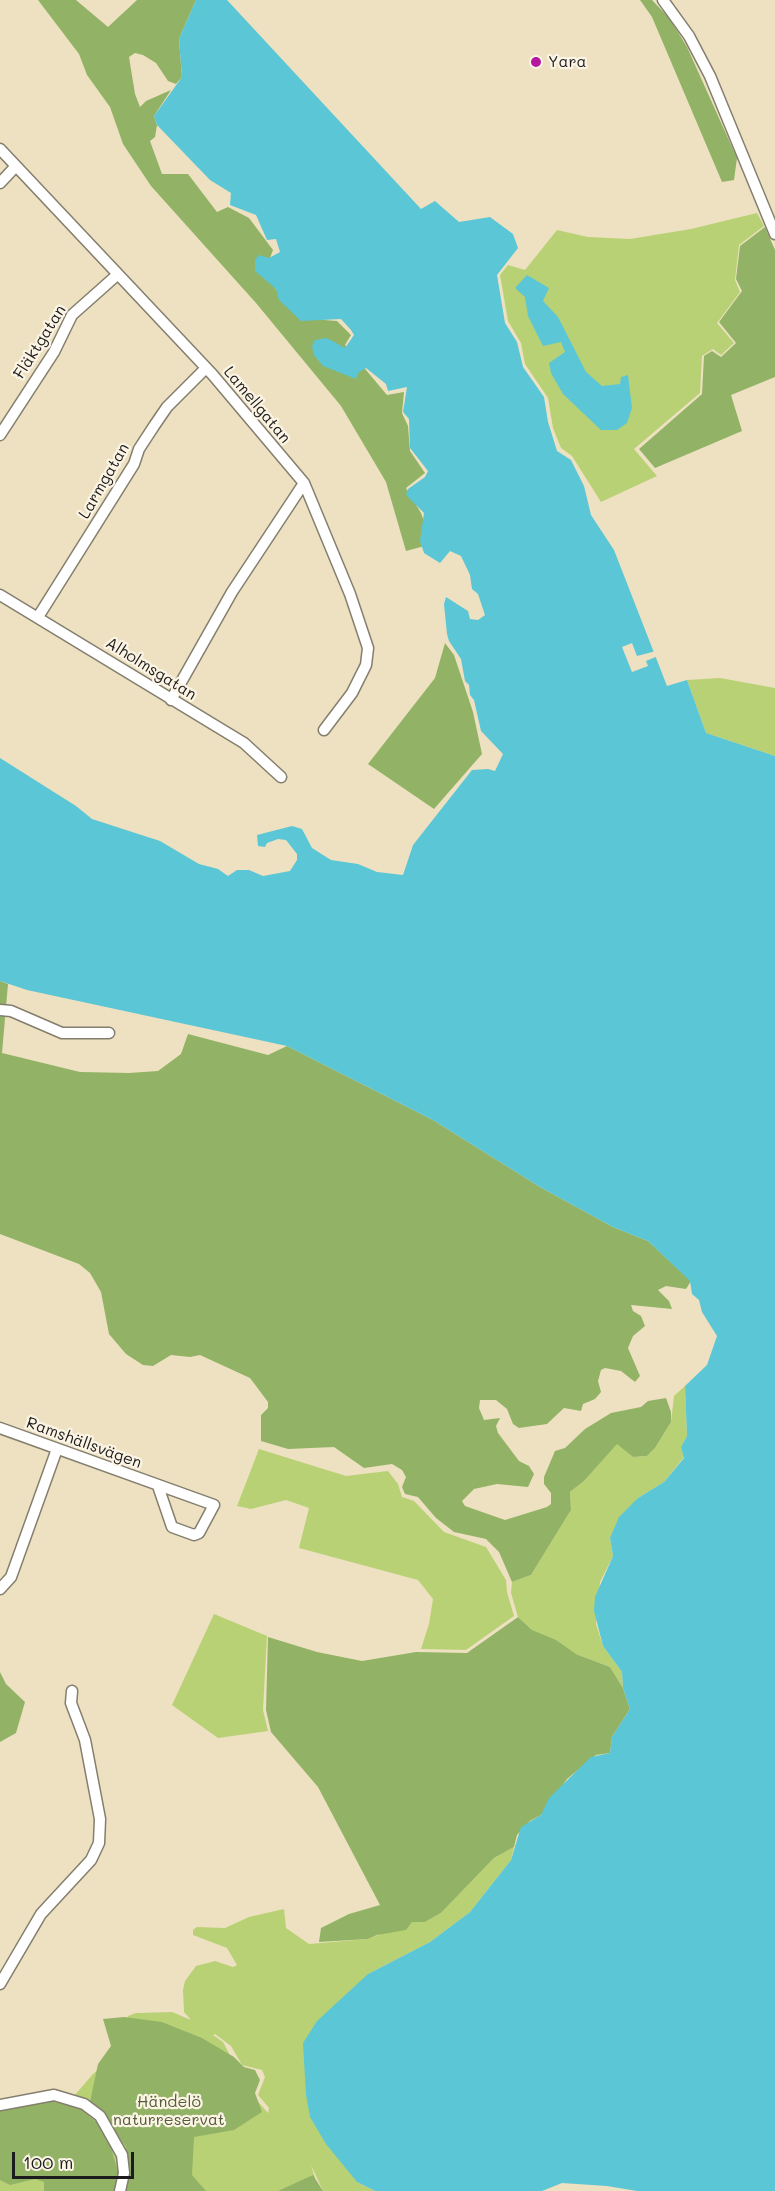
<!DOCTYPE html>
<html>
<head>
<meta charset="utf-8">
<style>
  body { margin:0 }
  #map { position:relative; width:775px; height:2191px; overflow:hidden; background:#ede1c1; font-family:Mali,sans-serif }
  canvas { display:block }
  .scale { position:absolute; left:12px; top:2152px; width:122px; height:27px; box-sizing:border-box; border:3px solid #1c1c1c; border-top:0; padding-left:8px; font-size:18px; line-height:21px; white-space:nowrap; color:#1c1c1c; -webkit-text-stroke:4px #fcf5e5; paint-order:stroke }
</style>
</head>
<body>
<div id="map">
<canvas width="775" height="2191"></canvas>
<div class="scale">100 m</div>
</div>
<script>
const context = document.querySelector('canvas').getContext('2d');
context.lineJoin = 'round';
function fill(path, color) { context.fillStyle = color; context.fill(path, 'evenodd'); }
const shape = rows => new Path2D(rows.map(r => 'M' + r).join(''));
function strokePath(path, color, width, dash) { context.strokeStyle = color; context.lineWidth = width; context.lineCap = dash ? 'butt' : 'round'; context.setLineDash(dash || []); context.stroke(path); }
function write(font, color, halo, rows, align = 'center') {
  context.font = font + ' Mali,sans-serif'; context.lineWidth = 4.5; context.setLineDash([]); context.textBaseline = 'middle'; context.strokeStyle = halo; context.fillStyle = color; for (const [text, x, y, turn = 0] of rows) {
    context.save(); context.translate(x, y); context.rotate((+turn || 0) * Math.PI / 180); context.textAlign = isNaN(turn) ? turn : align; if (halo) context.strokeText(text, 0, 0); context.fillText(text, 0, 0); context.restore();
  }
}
const green = shape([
  [757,213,764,226,739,245,735,280,740,292,717,323,734,343,721,355,713,349,702,356,700,393,634,449,657,476,601,502,572,456,561,448,553,428,548,398,525,364,521,343,508,321,500,275,508,265,525,270,557,230,588,237,630,239,691,229],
  [720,678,775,688,775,756,706,733,687,680],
  [685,1386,687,1436,681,1447,684,1457,664,1482,638,1498,610,1538,613,1556,600,1582,596,1624,603,1646,622,1672,623,1688,610,1667,576,1654,532,1630,518,1617,511,1593,512,1582,531,1575,571,1510,570,1492,584,1481,617,1443,633,1457,647,1456,655,1448,671,1422,674,1396],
  [259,1449,346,1476,388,1471,398,1484,402,1497,414,1501,444,1532,486,1547,506,1580,507,1592,514,1616,466,1650,421,1649,429,1624,433,1599,418,1580,299,1548,309,1508,286,1500,251,1509,237,1506],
  [214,1614,267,1636,263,1710,268,1731,218,1738,172,1705],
  [514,1847,511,1860,470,1912,430,1942,368,1974,357,2182,375,2191,323,2191,311,2165,318,2188,322,2191,0,2191,0,2110,52,2101,68,2103,93,2074,120,2049,128,2016,136,2013,172,2012,191,2020,184,2012,183,1990,185,1981,196,1966,215,1961,233,1967,237,1965,227,1948,193,1935,193,1930,197,1927,225,1928,249,1917,284,1909,286,1928,309,1944,368,1939,412,1922,425,1922,441,1913,494,1858],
  [215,2034,231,2046,242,2065,262,2070,265,2077,258,2095,269,2108,268,2113,248,2090,223,2042,213,2035]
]);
const forest = shape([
  [38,0,76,0,108,27,137,0,196,0,179,39,182,77,176,84,168,81,156,63,143,55,135,53,129,57,135,94,140,107,146,101,171,90,154,116,157,125,155,137,150,141,162,174,188,174,217,212,228,207,249,218,273,250,264,274,299,318,337,321,351,335,345,345,387,395,404,392,402,413,408,426,410,451,425,473,406,488,421,513,432,544,406,551,386,482,341,406,256,303,151,186,123,144,110,107,87,75,79,54],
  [640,0,652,0,670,19,687,47,737,158,734,180,722,182,652,17],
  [765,227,775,250,775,377,731,395,742,431,655,468,639,449,702,394,704,356,712,351,721,357,736,343,719,322,742,291,736,279,740,246],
  [445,643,454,655,473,712,482,754,434,809,368,764,435,678],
  [0,981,8,984,2,1053,80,1072,129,1073,158,1071,181,1054,188,1034,268,1055,287,1046,433,1120,540,1187,613,1227,648,1241,691,1281,686,1289,666,1286,658,1290,669,1301,672,1309,631,1305,633,1311,641,1316,645,1326,633,1336,628,1348,640,1376,635,1382,621,1371,605,1368,601,1370,598,1381,601,1392,595,1399,583,1404,581,1411,564,1408,547,1424,519,1428,513,1424,507,1409,496,1400,480,1400,479,1408,484,1420,500,1418,496,1426,498,1433,519,1461,529,1466,534,1474,528,1487,497,1484,474,1489,462,1501,465,1506,505,1520,547,1507,551,1504,551,1493,544,1484,544,1477,555,1451,565,1448,585,1429,611,1413,641,1407,648,1401,666,1398,671,1412,671,1422,655,1448,647,1456,633,1457,617,1444,584,1481,570,1492,571,1510,531,1575,512,1582,499,1552,486,1539,454,1532,436,1518,418,1497,405,1494,402,1487,406,1477,402,1470,392,1464,364,1468,334,1447,288,1449,261,1441,261,1415,268,1408,268,1402,250,1378,200,1355,190,1357,171,1355,153,1366,143,1365,126,1354,109,1334,101,1292,90,1273,79,1264,0,1234],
  [518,1617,532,1630,556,1640,576,1654,610,1667,623,1688,630,1709,612,1737,610,1753,596,1755,567,1779,541,1815,530,1821,517,1835,514,1847,494,1858,441,1913,425,1922,412,1922,406,1930,377,1935,368,1939,319,1942,321,1928,349,1914,380,1905,318,1787,271,1732,266,1710,268,1637,317,1652,362,1661,416,1652,467,1653],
  [0,1672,6,1684,25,1702,16,1733,0,1742],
  [124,2017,162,2022,202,2038,234,2057,244,2067,255,2070,260,2080,255,2093,262,2112,234,2130,194,2137,192,2175,206,2191,123,2191,127,2179,126,2147,104,2116,90,2102,98,2064,111,2046,103,2019],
  [48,2101,78,2107,96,2122,110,2144,119,2176,114,2191,44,2191,44,2182,35,2179,10,2185,0,2180,0,2109],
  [313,2175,323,2191,278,2191]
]);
const water = shape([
  [196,0,227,0,421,209,435,201,459,222,490,217,513,234,518,248,497,275,505,323,517,342,523,367,544,397,548,422,557,451,571,460,584,486,591,515,614,550,667,686,687,680,706,733,775,756,775,2191,637,2191,607,2186,562,2183,542,2191,375,2191,357,2182,326,2144,310,2117,306,2095,303,2043,317,2021,368,1974,430,1942,470,1912,511,1860,521,1827,541,1815,549,1798,591,1757,610,1753,612,1737,630,1709,623,1688,622,1672,603,1646,594,1611,595,1597,613,1556,610,1538,619,1517,638,1498,664,1482,684,1458,681,1447,687,1436,685,1386,707,1365,717,1336,702,1312,699,1300,692,1294,690,1281,648,1241,613,1227,540,1187,433,1120,287,1046,27,990,0,981,0,758,76,806,92,819,160,841,199,864,218,869,228,876,237,870,249,870,263,876,290,871,297,860,297,854,286,840,278,839,267,843,265,847,258,846,257,835,292,826,302,829,312,848,331,860,358,864,377,872,403,875,413,845,472,770,488,769,495,771,503,754,481,731,474,700,470,695,469,685,465,681,461,659,449,641,447,634,444,604,446,597,468,611,470,619,478,620,485,615,478,594,472,589,470,575,461,556,450,551,440,563,424,553,420,541,424,513,406,495,408,489,425,477,428,471,410,448,409,419,403,412,407,387,388,391,386,384,366,368,358,373,356,379,323,366,314,355,312,346,315,340,327,338,345,348,354,335,351,330,341,319,301,321,279,300,276,289,255,271,255,260,259,255,269,258,280,252,276,239,267,240,256,215,230,205,231,193,210,180,157,125,154,116,182,77,179,39],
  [527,275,549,288,543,301,558,317,586,372,602,386,620,384,621,377,628,375,632,408,627,423,617,430,601,430,563,394,551,373,549,363,565,352,561,342,543,346,528,316,525,297,515,288]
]);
const pier = shape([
  [632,643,637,656,656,651,658,656,646,661,648,666,632,672,622,647]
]);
const minor = shape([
  [663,0,689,36,710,76,775,234],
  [0,149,212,374,304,483,350,594,368,648,366,665,352,693,324,730],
  [0,183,16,166],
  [0,435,54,352,72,315,117,275],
  [0,595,244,743,281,777],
  [38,617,134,464,139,449,154,426,167,407,206,368],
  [171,700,232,592,304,483],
  [0,1010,11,1011,62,1033,109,1033],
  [0,1428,214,1505,199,1533,194,1535,172,1527,158,1486],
  [0,1589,11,1577,57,1449],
  [0,1984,41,1914,91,1860,99,1843,100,1819,85,1740,71,1703,72,1691],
  [0,2105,54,2095,84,2104,100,2116,122,2155,124,2173,120,2191]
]);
const markers = [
  [536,62,6,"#b5179e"]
];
const poiNames = [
  ["Yara",548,62]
];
const streetNames = [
  ["Fläktgatan",40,342,-58],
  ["Lamellgatan",257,405,50],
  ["Larmgatan",104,481,-60],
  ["Alholmsgatan",151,669,32],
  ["Ramshällsvägen",84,1443,20]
];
const parkNames = [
  ["Händelö",169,2102],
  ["naturreservat",169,2120]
];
fill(green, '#b9d175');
fill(forest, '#92b366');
fill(water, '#5bc6d5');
fill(pier, '#ede1c1');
strokePath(minor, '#847e6e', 13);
strokePath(minor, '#fff', 10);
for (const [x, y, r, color] of markers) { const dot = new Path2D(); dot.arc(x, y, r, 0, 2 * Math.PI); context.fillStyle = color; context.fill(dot); strokePath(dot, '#fcf5e5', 2); }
write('16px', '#1c1c1c', '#fcf5e5', poiNames, 'left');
write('16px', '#1c1c1c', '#fcf5e5', streetNames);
write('16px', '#535b3b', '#fcf5e5', parkNames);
</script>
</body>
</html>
